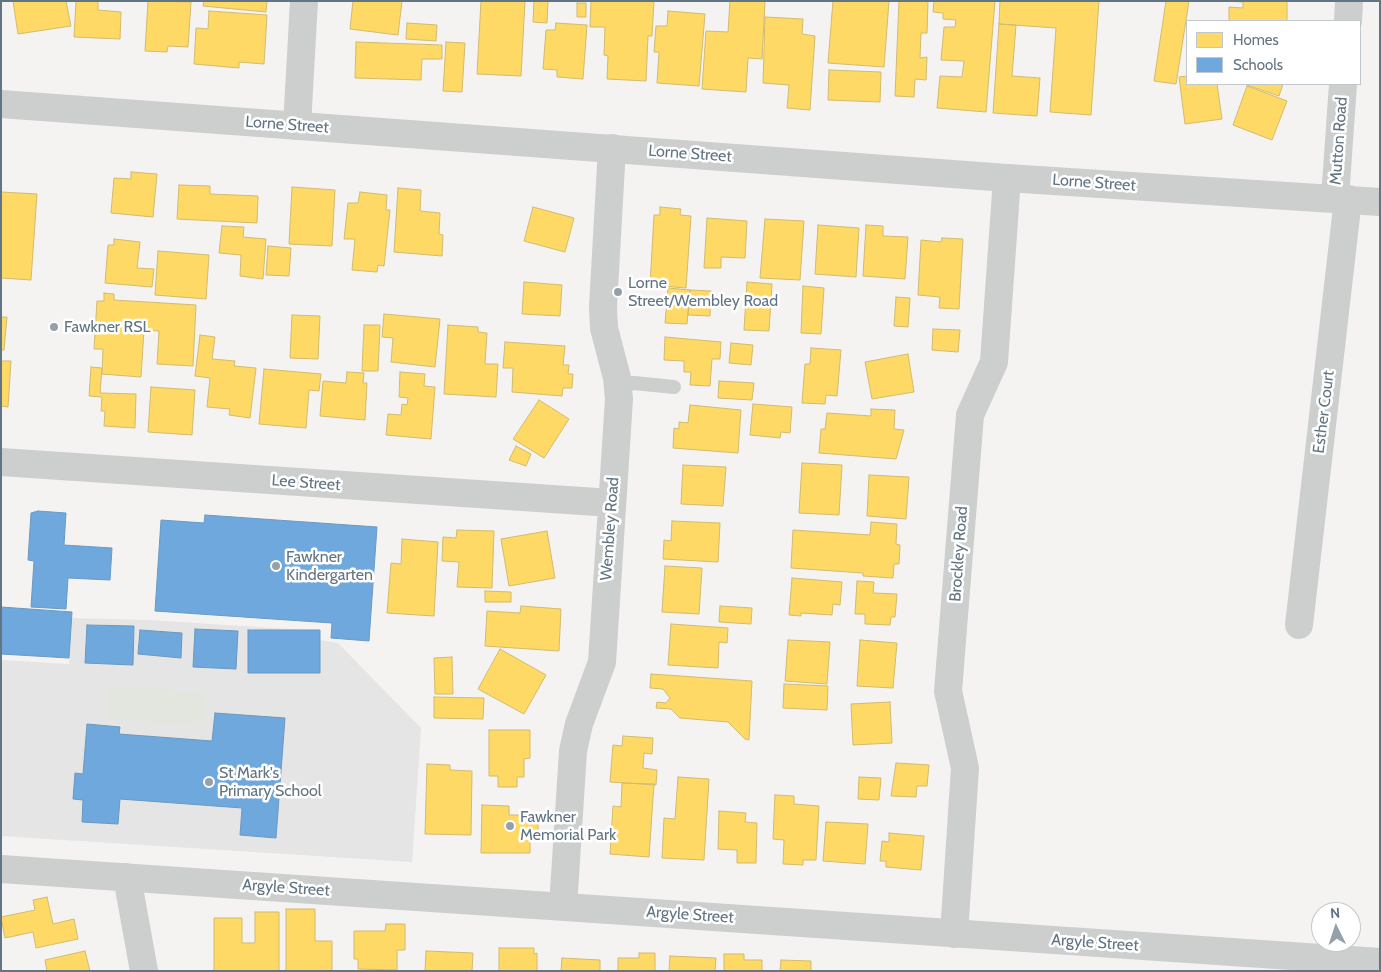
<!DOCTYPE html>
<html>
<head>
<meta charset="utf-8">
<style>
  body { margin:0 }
  #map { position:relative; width:1381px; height:972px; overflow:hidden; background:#f4f3f1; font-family:Cabin,sans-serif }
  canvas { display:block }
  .frame { position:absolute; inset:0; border:2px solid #627583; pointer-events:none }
  .legend { position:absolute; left:1186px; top:20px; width:175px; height:65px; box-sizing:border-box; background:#fff; border:1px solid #c0c8cd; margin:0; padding:6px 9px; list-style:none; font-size:15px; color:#627583 }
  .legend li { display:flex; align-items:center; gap:10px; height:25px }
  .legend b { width:25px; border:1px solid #c0c8cd }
  .north { position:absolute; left:1311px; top:902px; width:50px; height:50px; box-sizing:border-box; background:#fff; border:1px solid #c0c8cd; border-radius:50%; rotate:356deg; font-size:14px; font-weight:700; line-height:20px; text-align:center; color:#627583 }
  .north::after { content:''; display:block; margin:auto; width:18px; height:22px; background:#95a1aa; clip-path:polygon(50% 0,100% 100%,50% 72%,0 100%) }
</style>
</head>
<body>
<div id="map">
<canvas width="1381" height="972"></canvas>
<div class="frame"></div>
<ul class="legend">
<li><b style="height:14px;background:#ffd966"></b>Homes</li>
<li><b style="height:14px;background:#6fa8dc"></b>Schools</li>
</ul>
<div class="north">N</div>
</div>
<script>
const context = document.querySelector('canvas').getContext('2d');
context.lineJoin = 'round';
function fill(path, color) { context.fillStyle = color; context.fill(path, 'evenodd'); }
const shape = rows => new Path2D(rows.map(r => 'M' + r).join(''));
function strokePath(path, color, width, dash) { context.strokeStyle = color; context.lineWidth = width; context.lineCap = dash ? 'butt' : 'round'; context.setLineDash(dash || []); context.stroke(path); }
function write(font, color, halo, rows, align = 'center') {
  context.font = font + ' Cabin,sans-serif'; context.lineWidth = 5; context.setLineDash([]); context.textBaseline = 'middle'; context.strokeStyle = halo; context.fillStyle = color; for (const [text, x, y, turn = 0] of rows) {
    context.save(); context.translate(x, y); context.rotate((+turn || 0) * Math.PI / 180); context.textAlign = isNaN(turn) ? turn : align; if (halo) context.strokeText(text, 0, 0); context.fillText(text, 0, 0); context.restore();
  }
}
const built = shape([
  [71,618,149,620,320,631,320,640,338,643,421,728,412,862,1,836,1,660,69,664]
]);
const green = shape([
  [109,686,206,693,204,726,106,719]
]);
const homes = shape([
  [13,1,66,1,71,26,18,34,13,1],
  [76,1,98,1,98,10,121,12,120,39,74,37,76,1],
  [148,1,191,2,188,47,168,46,167,52,145,51,148,1],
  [204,1,267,1,266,12,203,6,204,1],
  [353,1,402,1,398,35,350,29,353,1],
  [481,1,525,1,521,76,477,74,481,1],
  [534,1,548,1,547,23,533,22,534,1],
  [591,1,654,1,652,36,648,36,646,81,607,79,608,56,604,55,605,27,590,27,591,1],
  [730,1,765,1,762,59,748,58,746,92,702,89,706,31,728,32,730,1],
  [833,1,889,1,884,67,828,63,833,1],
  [899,1,928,1,927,33,921,33,920,58,927,57,926,80,915,79,914,97,895,96,899,1],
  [934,1,995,1,986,112,937,108,940,76,962,77,964,61,941,60,944,27,955,27,956,20,943,19,943,13,933,12,934,1],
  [1000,1,1099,1,1091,115,1050,112,1056,28,999,24,1000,1],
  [1166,1,1189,1,1176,84,1154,81,1166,1],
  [1223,1,1287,1,1287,21,1229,21,1229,7,1243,8,1243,2,1223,1],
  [577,3,586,3,586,17,577,17,577,3],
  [209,11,267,15,264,64,239,62,239,68,194,64,196,28,208,29,209,11],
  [668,11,705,14,699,86,657,83,659,52,654,52,656,26,667,26,668,11],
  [765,17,803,19,802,34,815,36,810,110,787,108,789,85,763,83,765,17],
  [407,23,437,25,436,41,406,39,407,23],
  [556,23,587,25,583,79,557,77,557,70,543,69,546,30,555,30,556,23],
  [999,24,1016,25,1012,76,1040,78,1037,116,993,113,999,24],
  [356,42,442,45,442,59,422,59,421,80,355,78,356,42],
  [446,42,465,43,462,92,443,91,446,42],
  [829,70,881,72,880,102,828,100,829,70],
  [1187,76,1187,84,1217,84,1222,119,1185,124,1179,77,1187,76],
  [1244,84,1283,84,1279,96,1244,84],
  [1247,86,1287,101,1272,140,1233,125,1247,86],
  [131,172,157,174,153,217,111,213,114,178,131,179,131,172],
  [179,185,210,186,210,194,258,196,257,223,177,219,179,185],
  [292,187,335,190,332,246,289,244,292,187],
  [398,188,421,190,420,211,440,213,439,234,443,235,442,256,394,252,398,188],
  [1,192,37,194,31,280,1,278,1,192],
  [360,192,387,195,386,210,390,210,384,266,378,265,377,272,352,270,355,239,344,239,348,203,358,203,360,192],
  [533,207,574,218,565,252,524,241,533,207],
  [660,207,681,209,680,215,691,216,686,288,650,285,654,215,660,215,660,207],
  [707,218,747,221,745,258,721,257,721,268,704,268,707,218],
  [765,219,804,221,800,280,760,278,765,219],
  [818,225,859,228,856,277,815,274,818,225],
  [866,225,883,226,883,236,908,237,905,279,863,276,866,225],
  [222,226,244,227,243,237,266,239,263,279,240,276,241,255,219,253,222,226],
  [942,238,963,239,959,309,939,308,940,297,918,295,921,240,941,242,942,238],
  [114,239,140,242,137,268,154,269,152,287,105,283,108,245,114,245,114,239],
  [268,246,291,248,289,276,266,275,268,246],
  [158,251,209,255,206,299,155,295,158,251],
  [524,282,562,285,560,316,522,314,524,282],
  [747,282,772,284,769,331,744,330,747,282],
  [803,286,824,288,821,334,801,333,803,286],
  [668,288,690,290,687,324,665,323,668,288],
  [690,290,711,291,710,316,688,315,690,290],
  [104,293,114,294,114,300,196,305,193,366,157,364,159,331,144,330,141,377,102,374,103,349,94,349,97,301,104,301,104,293],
  [896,297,910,298,908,327,894,326,896,297],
  [384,314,440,319,435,367,391,362,393,338,382,337,384,314],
  [292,315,320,316,318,359,290,358,292,315],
  [1,317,7,317,4,350,1,350,1,317],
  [364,325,380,325,378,371,362,371,364,325],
  [448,325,478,327,478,332,487,333,485,364,498,364,496,397,444,394,448,325],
  [933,329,960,330,958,352,932,350,933,329],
  [200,335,215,337,212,359,235,361,234,366,256,368,250,418,229,415,230,409,207,407,210,378,195,376,200,335],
  [665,337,721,342,720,359,712,359,710,386,690,385,691,372,684,372,684,361,664,360,665,337],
  [505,342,565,346,563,365,569,365,568,374,573,374,572,388,563,388,562,396,512,392,513,368,503,368,505,342],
  [731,343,753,345,751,365,729,363,731,343],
  [811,348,841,350,837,396,826,395,825,404,802,403,805,364,810,364,811,348],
  [908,354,914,392,872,399,865,362,908,354],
  [1,361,11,361,8,407,1,406,1,361],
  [91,367,102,368,100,393,136,394,135,428,104,426,105,411,101,411,102,397,89,396,91,367],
  [264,369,321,374,319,391,309,390,306,428,259,424,264,369],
  [347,372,364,373,363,383,367,383,365,420,320,416,323,381,346,383,347,372],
  [400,372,425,374,424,386,435,387,431,439,386,435,388,414,401,415,402,404,407,405,408,398,399,397,400,372],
  [719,381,754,383,752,400,718,398,719,381],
  [151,387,195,390,192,435,148,432,151,387],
  [539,400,569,419,544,458,513,439,539,400],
  [753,404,792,407,790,433,781,432,780,438,750,435,753,404],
  [690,405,741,410,738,453,673,448,674,428,679,429,679,422,688,423,690,405],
  [871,409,895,410,894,429,904,430,896,459,819,453,821,429,825,429,827,413,871,416,871,409],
  [516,446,531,454,526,466,509,460,516,446],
  [802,463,842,465,839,515,799,513,802,463],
  [683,465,726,467,723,506,681,504,683,465],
  [869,475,909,477,906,519,867,516,869,475],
  [672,521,720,523,718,562,663,559,664,540,671,541,672,521],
  [871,522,897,524,896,544,900,545,899,564,894,564,893,578,863,576,863,573,791,568,793,530,870,535,871,522],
  [457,530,494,531,492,588,457,587,459,562,442,561,443,537,456,538,457,530],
  [547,531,555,578,509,586,501,539,547,531],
  [402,539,438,542,434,616,387,613,391,563,401,564,402,539],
  [665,566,702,568,699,614,662,612,665,566],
  [792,578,842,582,840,605,833,604,832,615,801,613,801,616,789,615,792,578],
  [857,581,874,582,873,593,897,594,895,617,891,617,890,625,865,624,865,614,855,614,857,581],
  [485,591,511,592,511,602,485,602,485,591],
  [521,606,561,609,559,651,485,646,487,611,520,613,521,606],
  [720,606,752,608,751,624,719,622,720,606],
  [671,624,728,628,727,643,719,642,718,668,668,665,671,624],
  [788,640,830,642,827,684,785,681,788,640],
  [860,640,897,643,893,688,857,686,860,640],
  [500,649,546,675,524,714,478,689,500,649],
  [452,657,453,694,435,694,434,658,452,657],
  [651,674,752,681,749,740,745,739,728,722,680,718,671,709,656,708,657,702,666,703,670,698,663,689,650,688,651,674],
  [784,684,828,686,827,710,783,708,784,684],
  [434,697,484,698,483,719,434,718,434,697],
  [890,702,892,743,853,745,851,704,890,702],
  [489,730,530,730,530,758,524,759,524,777,517,777,517,787,498,787,498,776,489,776,489,730],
  [623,736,653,738,652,754,644,753,643,768,657,770,656,785,610,782,613,745,622,746,623,736],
  [896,763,929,765,927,786,917,786,916,797,891,796,896,763],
  [427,764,450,765,450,770,472,771,471,835,425,834,427,764],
  [678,777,709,779,704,860,662,858,664,818,675,819,678,777],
  [859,777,881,778,879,800,858,799,859,777],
  [622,783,654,784,649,857,610,854,613,806,621,807,622,783],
  [775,795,794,796,794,804,819,806,816,860,803,860,803,865,783,864,784,840,773,839,775,795],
  [482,805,509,806,509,815,538,815,538,837,530,836,530,853,481,853,482,805],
  [719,811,746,813,745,822,757,823,756,863,737,863,737,850,718,849,719,811],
  [826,822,868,824,865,864,823,861,826,822],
  [889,833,924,836,921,870,886,867,886,861,880,861,882,841,889,842,889,833],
  [47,897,53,924,74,919,78,939,36,948,33,932,5,938,1,917,35,910,33,900,47,897],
  [286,909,315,909,315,941,332,941,332,971,286,971,286,909],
  [255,912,279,912,279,971,214,971,214,918,242,918,242,943,255,943,255,912],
  [386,924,405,924,405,950,397,950,397,970,358,969,358,959,354,959,354,931,385,931,386,924],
  [499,948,534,948,534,954,537,953,537,971,499,971,499,948],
  [85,951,90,971,47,971,45,960,85,951],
  [426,951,473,953,472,971,425,971,426,951],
  [639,953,655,953,655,971,618,971,618,958,639,958,639,953],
  [724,954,744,954,744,960,762,960,762,971,724,971,724,954],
  [670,956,716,958,715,971,669,971,670,956],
  [562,958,600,960,600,971,561,971,562,958],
  [781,960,811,961,811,971,780,971,781,960]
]);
const schools = shape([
  [38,511,66,513,64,545,112,548,110,580,68,578,66,609,31,607,34,561,28,560,31,513,38,511],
  [205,515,377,527,369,641,331,638,332,623,155,611,161,520,204,523,205,515],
  [1,607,72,612,69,658,1,654,1,607],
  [87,625,134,626,133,665,85,663,87,625],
  [195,629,238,631,236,669,193,667,195,629],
  [140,630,182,633,181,658,138,654,140,630],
  [248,630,320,630,320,673,248,673,248,630],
  [215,713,285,718,276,838,240,835,242,808,120,799,118,824,82,822,83,800,73,799,75,773,83,774,87,724,120,727,119,734,212,741,215,713]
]);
const service = shape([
  [618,386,634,383,674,387]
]);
const minor = shape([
  [1348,21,1349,1],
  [297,126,304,1],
  [1335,198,1343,84],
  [1,462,612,503],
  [1299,625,1348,199],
  [1,869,1380,962],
  [127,877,144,971],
  [563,907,573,751,579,724,602,662,619,399,617,378,604,328,603,307,612,148],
  [954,934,965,768,948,691,970,415,994,362,1007,178]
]);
const tertiary = shape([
  [1,104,1007,178,1380,202]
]);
const markers = [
  [618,292,5,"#95a1aa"],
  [54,327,5,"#95a1aa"],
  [276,566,5,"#95a1aa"],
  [209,782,5,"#95a1aa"],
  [510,826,5,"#95a1aa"]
];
const streetNames = [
  ["Lorne Street",287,125,4],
  ["Mutton Road",1339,141,-86],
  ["Lorne Street",690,154,4],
  ["Lorne Street",1094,183,4],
  ["Esther Court",1324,412,-83],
  ["Lee Street",306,483,4],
  ["Wembley Road",610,529,-86],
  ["Brockley Road",959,554,-86],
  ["Argyle Street",286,888,4],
  ["Argyle Street",690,915,4],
  ["Argyle Street",1095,943,4]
];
const poiNames = [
  ["Lorne",628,283],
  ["Street/Wembley Road",628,301],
  ["Fawkner RSL",64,327],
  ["Fawkner",286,557],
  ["Kindergarten",286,575],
  ["St Mark's",219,773],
  ["Primary School",219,791],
  ["Fawkner",520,817],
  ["Memorial Park",520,835]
];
fill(built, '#e4e5e4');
fill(green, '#e3e6df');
fill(homes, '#ffd966');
strokePath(homes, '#d0bb6f', 1);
fill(schools, '#6fa8dc');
strokePath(schools, '#6b99c1', 1);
strokePath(service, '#cdcece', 14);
strokePath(minor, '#cdcece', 28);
strokePath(tertiary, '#cdcece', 28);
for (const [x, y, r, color] of markers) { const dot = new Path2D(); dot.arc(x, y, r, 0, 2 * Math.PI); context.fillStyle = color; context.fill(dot); strokePath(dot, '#fff', 2); }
write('16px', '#627583', '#fff', streetNames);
write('16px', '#627583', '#fff', poiNames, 'left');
</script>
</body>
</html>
